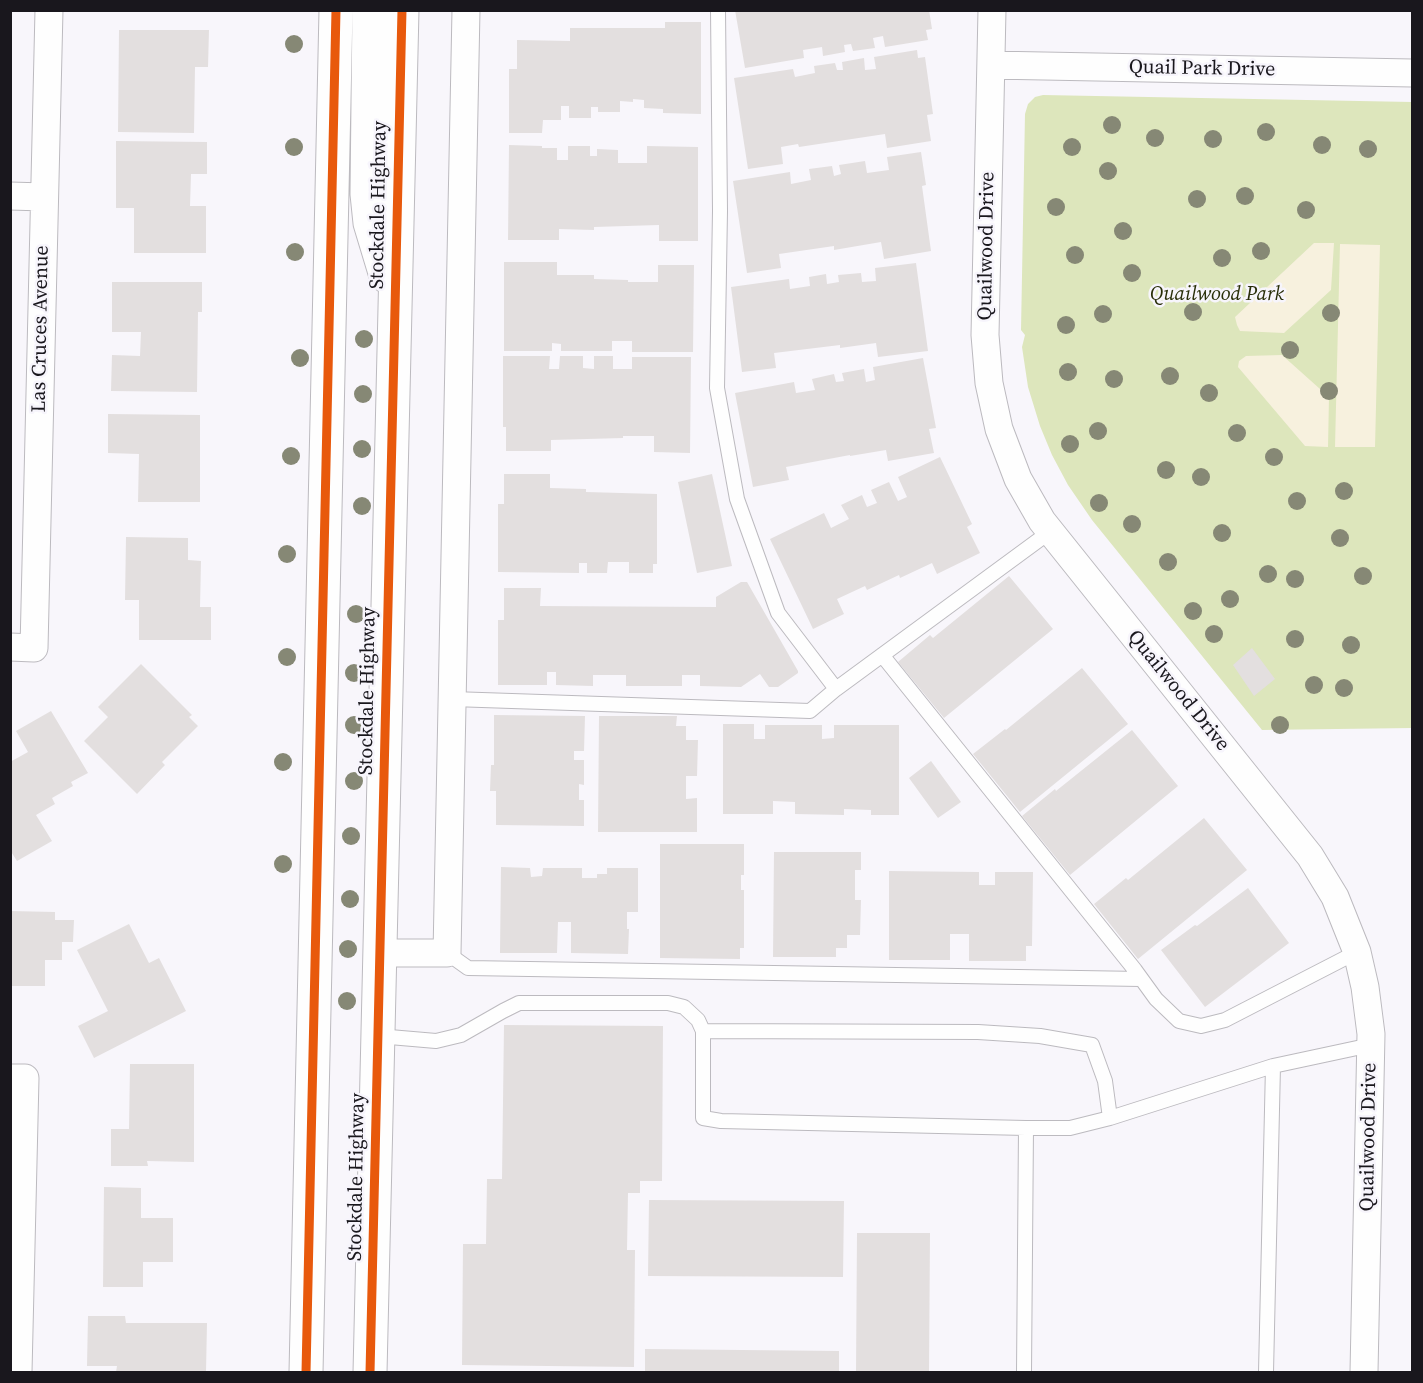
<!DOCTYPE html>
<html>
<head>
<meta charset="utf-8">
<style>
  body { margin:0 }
  #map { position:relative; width:1423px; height:1383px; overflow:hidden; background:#f8f6fb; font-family:"Source Serif 4",serif }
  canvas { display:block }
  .frame { position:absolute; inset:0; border:12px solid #19171d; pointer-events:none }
</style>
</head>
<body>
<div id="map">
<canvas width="1423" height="1383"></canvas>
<div class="frame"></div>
</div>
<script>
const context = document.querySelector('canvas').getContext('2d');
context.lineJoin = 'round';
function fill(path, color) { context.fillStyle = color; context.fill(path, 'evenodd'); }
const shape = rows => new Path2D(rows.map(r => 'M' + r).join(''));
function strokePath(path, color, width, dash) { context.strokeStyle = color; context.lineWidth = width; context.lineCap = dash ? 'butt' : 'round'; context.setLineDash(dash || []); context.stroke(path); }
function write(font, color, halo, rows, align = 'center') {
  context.font = font + ' "Source Serif 4",serif'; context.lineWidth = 5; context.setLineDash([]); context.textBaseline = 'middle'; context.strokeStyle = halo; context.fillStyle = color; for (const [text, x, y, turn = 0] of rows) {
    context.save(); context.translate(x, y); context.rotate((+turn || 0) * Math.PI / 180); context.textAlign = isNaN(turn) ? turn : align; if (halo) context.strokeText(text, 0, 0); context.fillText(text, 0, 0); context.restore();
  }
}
const green = shape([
  [1043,95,1412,102,1412,728,1262,730,1092,520,1068,485,1052,455,1040,426,1028,387,1022,347,1025,335,1021,330,1025,114,1028,104,1035,97]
]);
const sand = shape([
  [1314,243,1334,243,1331,290,1284,333,1240,331,1237,325,1235,317],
  [1340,244,1380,245,1375,447,1335,447],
  [1282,355,1329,397,1328,447,1305,446,1238,367,1239,361,1246,356]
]);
const building = shape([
  [735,10,929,10,932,29,926,30,928,40,885,47,883,36,873,38,875,48,853,51,851,44,844,45,845,52,823,56,822,47,803,50,804,58,745,68],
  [665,22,701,22,701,114,663,113,663,109,644,108,644,100,633,99,633,102,620,101,620,112,598,112,598,107,591,107,591,118,569,118,569,106,561,106,561,120,543,120,542,133,509,133,509,69,517,69,517,40,570,41,570,28,665,28],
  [119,30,209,30,208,67,195,67,194,133,118,132],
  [917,50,918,58,925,57,933,114,927,115,931,141,887,148,885,134,799,147,798,144,781,147,783,164,748,169,734,78,793,69,795,77,815,73,814,66,835,63,837,70,843,70,842,62,864,58,865,70,876,69,874,57],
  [116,141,207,142,207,174,191,174,190,206,206,206,206,253,134,253,134,208,116,208],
  [509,145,542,146,542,148,557,148,557,160,568,160,568,146,590,146,590,156,597,156,597,149,618,150,618,163,647,163,647,146,698,147,698,241,659,241,659,225,594,227,594,230,559,229,559,240,508,240],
  [921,152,926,185,922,186,931,251,884,259,881,242,834,250,834,246,779,254,781,268,747,273,733,181,790,172,791,184,811,180,809,169,832,166,834,176,841,174,839,165,865,161,867,173,889,170,887,157],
  [504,262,557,262,557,275,594,275,594,279,628,280,628,282,658,282,658,265,694,265,693,352,632,352,632,341,612,341,612,351,561,351,561,344,552,343,552,351,504,351],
  [916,263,928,351,878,357,876,343,840,348,840,345,774,353,776,368,742,372,731,287,789,279,790,289,810,286,809,277,826,274,827,284,839,282,838,275,861,273,862,282,876,281,875,268],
  [112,282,202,282,202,312,198,312,197,392,111,391,112,355,140,356,141,332,112,332],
  [503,356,550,356,549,369,559,369,560,356,583,356,583,368,594,369,594,356,613,356,613,369,632,369,632,357,691,357,690,453,654,452,654,436,623,436,623,438,551,440,551,451,506,451,506,427,503,427],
  [923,358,936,428,929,429,934,453,888,461,886,450,850,456,850,455,786,467,789,480,753,487,735,393,794,382,796,393,815,390,812,379,834,374,836,382,844,381,842,373,864,369,866,382,875,380,873,367],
  [108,414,200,415,200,502,138,502,139,454,108,453],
  [940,457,972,524,967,527,980,553,937,574,932,563,900,578,899,575,867,590,865,586,837,599,844,614,813,629,770,539,824,513,831,528,849,519,841,505,862,495,867,507,877,503,871,490,889,482,898,501,907,497,898,477],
  [504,474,550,474,550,488,586,489,586,492,657,494,657,564,653,564,653,573,629,573,629,562,608,562,607,573,587,573,587,563,579,563,579,573,498,572,498,504,504,504],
  [712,474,732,566,697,573,678,482],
  [126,537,188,538,188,560,201,561,200,607,211,607,211,640,139,640,139,600,125,600],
  [1009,576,1053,629,944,718,898,662,930,635,933,638],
  [741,582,747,582,798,671,798,673,778,687,769,687,760,674,741,687,700,686,700,675,682,675,682,686,626,686,626,675,593,675,593,686,556,685,556,672,547,672,547,685,498,685,498,620,504,620,504,588,541,588,540,606,716,607,716,597],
  [1252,648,1275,679,1254,696,1233,665],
  [141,664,192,715,189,717,198,726,162,762,165,765,137,794,84,741,108,717,98,707],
  [1082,668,1128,724,1020,812,973,754,1005,729,1006,730],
  [51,711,88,773,71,782,73,786,52,798,55,804,36,815,52,841,17,861,10,850,10,762,28,752,16,731],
  [494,715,585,716,584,751,574,751,574,760,584,760,584,785,579,784,579,800,584,800,584,826,496,825,496,791,490,791,491,765,494,765],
  [599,716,677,716,676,726,686,726,686,740,698,740,697,776,686,776,686,799,697,798,697,832,598,832],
  [723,724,754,724,754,739,765,739,765,725,822,725,822,739,834,738,834,725,899,725,899,815,871,815,871,810,844,809,844,815,795,814,795,802,773,801,773,814,723,814],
  [1132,730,1178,786,1070,875,1022,816,1055,789,1056,791],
  [931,761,961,802,938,818,909,778],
  [1204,818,1247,870,1138,959,1094,904,1126,878,1128,880],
  [660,844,744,844,744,875,741,875,741,890,744,890,744,948,740,948,740,959,660,958],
  [774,852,861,852,861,870,855,870,855,900,861,900,860,935,847,935,847,948,836,948,836,957,773,957],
  [501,867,530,868,531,877,542,876,543,868,582,868,582,878,597,878,597,874,607,874,607,868,638,868,638,912,627,912,627,929,629,929,628,954,571,953,571,922,558,922,557,953,500,953],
  [889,871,979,872,979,885,995,885,995,872,1033,872,1032,946,1026,946,1026,961,969,961,969,934,950,934,950,960,889,960],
  [1248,888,1289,943,1205,1007,1161,950,1195,925,1197,926],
  [10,911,55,912,55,920,74,920,73,942,62,942,62,960,45,960,45,986,10,986],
  [129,924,149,963,159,958,186,1011,94,1058,78,1026,108,1011,77,950],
  [504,1025,663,1026,662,1181,640,1181,640,1193,628,1193,627,1250,635,1250,634,1367,462,1365,463,1244,486,1244,487,1179,502,1179],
  [130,1064,194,1064,194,1162,147,1161,148,1166,111,1166,111,1129,129,1129],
  [104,1187,141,1188,141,1218,173,1218,173,1262,143,1262,143,1287,103,1287],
  [649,1200,844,1201,843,1277,648,1276],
  [857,1233,930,1233,929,1372,856,1372],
  [88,1316,125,1316,126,1323,207,1323,206,1372,116,1372,117,1366,87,1366],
  [645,1349,839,1351,839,1372,645,1372]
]);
const lane = shape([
  [718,10,720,211,717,388,737,499,778,613,836,689],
  [882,655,1135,970,1156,999,1179,1021,1201,1026,1225,1020,1357,952],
  [452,699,810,711,836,689,1051,531],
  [447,953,468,968,1141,979],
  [703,1031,978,1032,1040,1036,1092,1045,1105,1081,1110,1118],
  [378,1036,436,1041,461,1035,503,1011,519,1003,668,1003,684,1007,698,1020,703,1031,703,1118,721,1121,1026,1128,1024,1372],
  [1026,1128,1070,1128,1110,1118,1273,1066],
  [1266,1372,1273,1066,1371,1045]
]);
const street = shape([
  [992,10,985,335,989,383,999,429,1018,479,1042,521,1310,856,1335,897,1357,952,1365,987,1371,1034,1364,1372],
  [991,65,1412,73],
  [10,196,44,197],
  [10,647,34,648,49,10],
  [380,953,447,953,466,10],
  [10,1078,25,1078,18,1372]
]);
const primary = shape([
  [369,10,367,194,370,223,386,276],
  [306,1372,336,10],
  [370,1372,402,10]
]);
const cycleway = shape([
  [306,1372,336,10],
  [370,1372,402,10]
]);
const trees = [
  [294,44],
  [1112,125],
  [1266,132],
  [1155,138],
  [1213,139],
  [1322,145],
  [294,147],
  [1072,147],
  [1368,149],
  [1108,171],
  [1245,196],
  [1197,199],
  [1056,207],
  [1306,210],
  [1123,231],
  [1261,251],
  [295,252],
  [1075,255],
  [1222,258],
  [1132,273],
  [1193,312],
  [1331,313],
  [1103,314],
  [1066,325],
  [364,339],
  [1290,350],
  [300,358],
  [1068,372],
  [1170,376],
  [1114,379],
  [1329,391],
  [1209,393],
  [363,394],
  [1098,431],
  [1237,433],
  [1070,444],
  [362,449],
  [291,456],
  [1274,457],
  [1166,470],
  [1201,477],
  [1344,491],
  [1297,501],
  [1099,503],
  [362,506],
  [1132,524],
  [1222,533],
  [1340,538],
  [287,554],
  [1168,562],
  [1268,574],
  [1363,576],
  [1295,579],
  [1230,599],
  [1193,611],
  [356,614],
  [1214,634],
  [1295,639],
  [1351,645],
  [287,657],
  [354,673],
  [1314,685],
  [1344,688],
  [354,725],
  [1280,725],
  [283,762],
  [354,781],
  [351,836],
  [283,864],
  [350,899],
  [348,949],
  [347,1001]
];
const streetNames = [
  ["Quail Park Drive",1202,69,1],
  ["Stockdale Highway",379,205,-89],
  ["Quailwood Drive",987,246,-89],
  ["Las Cruces Avenue",41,329,-89],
  ["Stockdale Highway",368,691,-89],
  ["Quailwood Drive",1178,691,51],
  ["Quailwood Drive",1369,1137,-89],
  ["Stockdale Highway",357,1177,-89]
];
const parkNames = [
  ["Quailwood Park",1217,295]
];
fill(green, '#dde6bc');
fill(sand, '#f7f1de');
fill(building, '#e3dfdf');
strokePath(lane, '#bcbabf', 16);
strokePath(street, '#bcbabf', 29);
strokePath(primary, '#bcbabf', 35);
strokePath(lane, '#fefefe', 14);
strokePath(street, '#fefefe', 27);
strokePath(primary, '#fefefe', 33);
strokePath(cycleway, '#e8590c', 9);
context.fillStyle = '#868875';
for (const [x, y] of trees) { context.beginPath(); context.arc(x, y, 9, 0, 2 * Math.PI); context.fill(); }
write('20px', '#19171d', '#f7f5fc', streetNames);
write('italic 20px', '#282e08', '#f7f5fc', parkNames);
</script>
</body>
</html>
